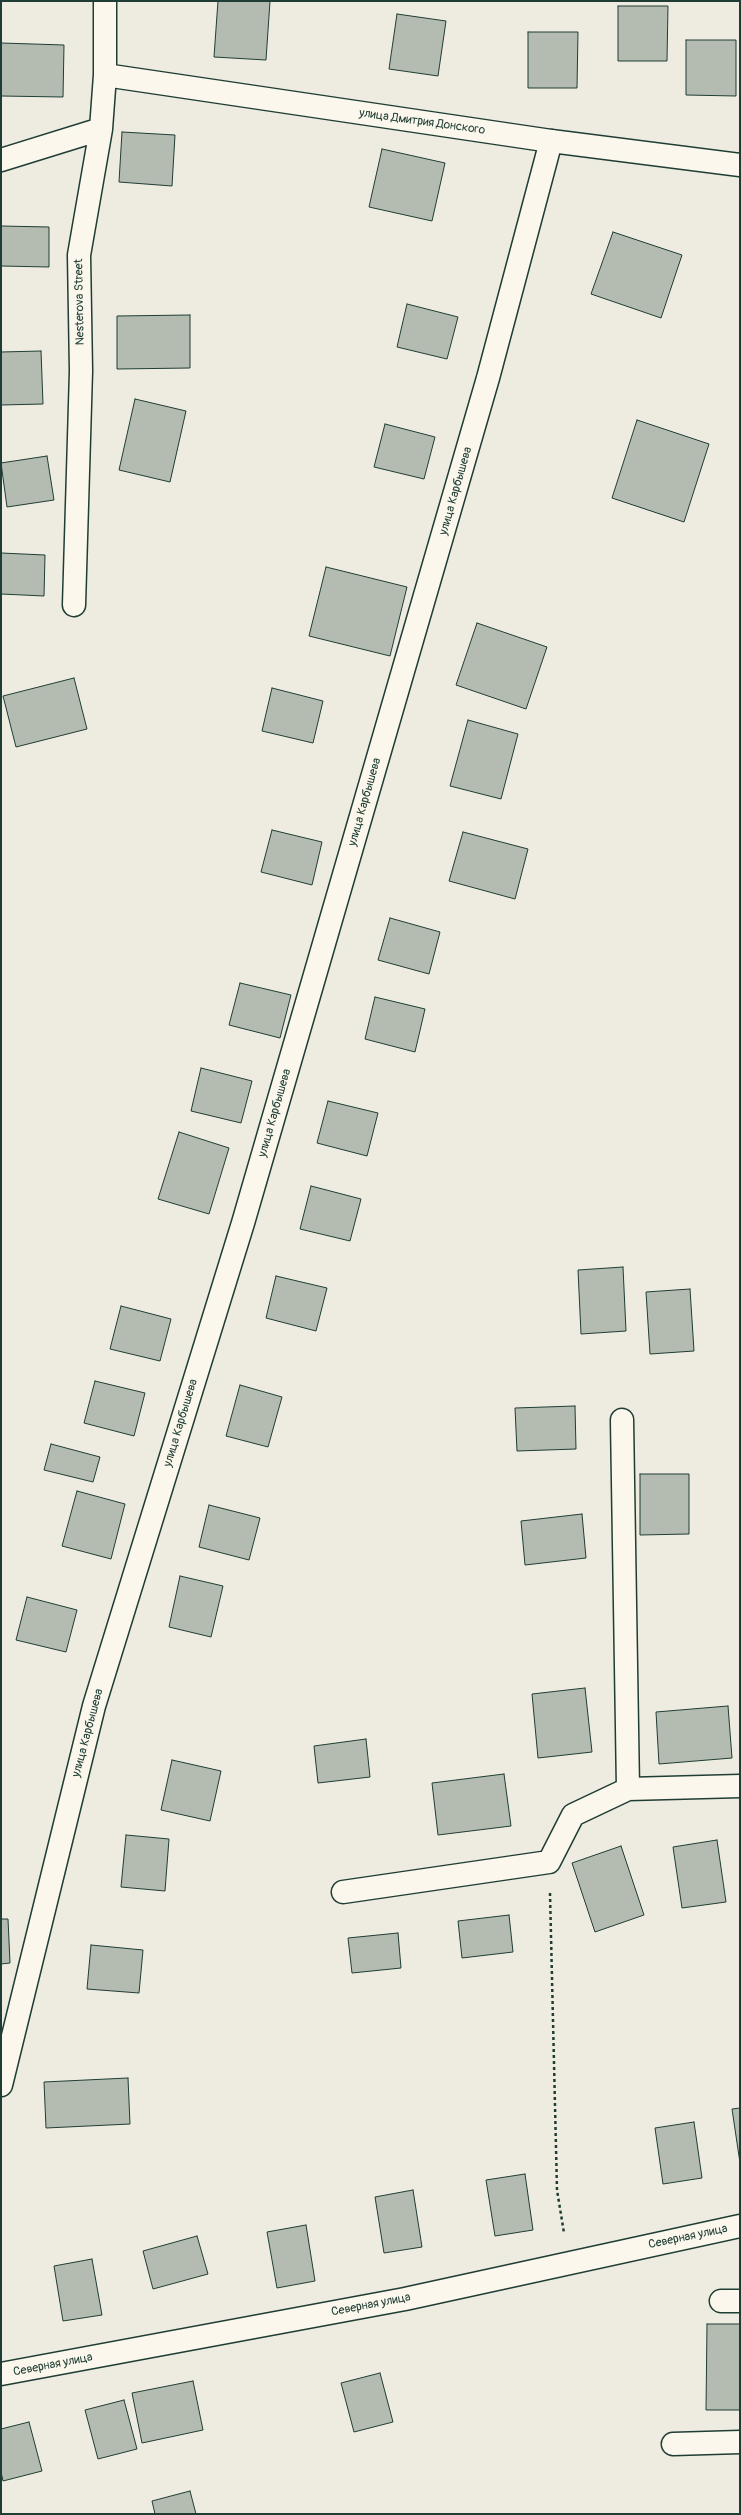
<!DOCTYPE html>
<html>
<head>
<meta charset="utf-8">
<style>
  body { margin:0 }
  #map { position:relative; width:741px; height:2515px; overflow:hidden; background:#eeece1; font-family:Pangolin,sans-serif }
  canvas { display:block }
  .frame { position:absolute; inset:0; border:2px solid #1f3d34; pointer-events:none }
</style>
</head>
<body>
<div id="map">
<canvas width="741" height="2515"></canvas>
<div class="frame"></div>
</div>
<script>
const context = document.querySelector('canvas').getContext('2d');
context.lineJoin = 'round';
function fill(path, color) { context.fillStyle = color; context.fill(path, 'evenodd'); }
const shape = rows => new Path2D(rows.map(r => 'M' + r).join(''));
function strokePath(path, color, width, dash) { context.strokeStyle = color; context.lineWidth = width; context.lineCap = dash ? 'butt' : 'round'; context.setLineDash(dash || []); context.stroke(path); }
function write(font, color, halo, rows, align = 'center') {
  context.font = font + ' Pangolin,sans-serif'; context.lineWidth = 3.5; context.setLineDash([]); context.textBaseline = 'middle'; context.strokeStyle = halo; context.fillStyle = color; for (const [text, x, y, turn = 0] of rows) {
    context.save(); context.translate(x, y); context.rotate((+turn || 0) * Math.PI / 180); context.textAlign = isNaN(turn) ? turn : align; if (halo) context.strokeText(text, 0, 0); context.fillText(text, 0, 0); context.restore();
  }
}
const building = shape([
  [218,1,270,1,266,60,214,57,218,1],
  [618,6,668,6,667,61,618,61,618,6],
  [397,14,446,21,438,76,389,69,397,14],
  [528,32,578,32,577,88,528,88,528,32],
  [686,40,736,40,736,96,686,95,686,40],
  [1,43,64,45,63,97,1,96,1,43],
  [122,132,175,135,172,186,119,182,122,132],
  [382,149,445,163,432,221,369,207,382,149],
  [1,226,49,227,49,267,1,266,1,226],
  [613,232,682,255,661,318,591,294,613,232],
  [407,304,458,317,447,359,397,347,407,304],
  [190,315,190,368,117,369,117,316,190,315],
  [41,351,43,404,1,405,1,352,41,351],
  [135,399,186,411,170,482,119,470,135,399],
  [637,420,709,444,684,522,612,498,637,420],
  [385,424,435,437,424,479,374,467,385,424],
  [47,456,54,500,7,507,1,463,47,456],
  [1,553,45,555,44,596,1,594,1,553],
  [326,567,407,587,390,656,309,636,326,567],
  [477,623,547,647,526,709,456,685,477,623],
  [74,678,87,729,16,747,3,696,74,678],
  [272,688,323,701,313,743,262,731,272,688],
  [468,720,518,734,501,799,450,786,468,720],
  [272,830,322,842,312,885,261,872,272,830],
  [463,832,528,849,515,899,449,881,463,832],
  [390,918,440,932,429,974,378,960,390,918],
  [240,983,291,995,280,1038,229,1025,240,983],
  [375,997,425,1009,415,1052,365,1039,375,997],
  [201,1068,252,1081,241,1123,191,1111,201,1068],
  [328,1101,378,1113,367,1156,317,1143,328,1101],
  [179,1132,229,1148,209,1214,158,1199,179,1132],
  [311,1186,361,1199,350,1241,300,1229,311,1186],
  [623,1267,626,1331,581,1334,578,1270,623,1267],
  [276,1276,327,1288,316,1331,266,1318,276,1276],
  [690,1289,694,1351,650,1354,646,1292,690,1289],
  [121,1306,171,1319,160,1361,110,1349,121,1306],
  [95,1381,145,1393,134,1436,84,1423,95,1381],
  [240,1385,282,1397,268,1447,226,1436,240,1385],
  [575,1406,576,1449,517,1451,515,1408,575,1406],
  [51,1444,100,1457,93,1482,44,1470,51,1444],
  [640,1474,689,1474,689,1534,640,1535,640,1474],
  [77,1491,125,1504,111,1559,62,1546,77,1491],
  [209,1505,260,1518,249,1560,199,1547,209,1505],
  [582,1514,586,1558,525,1565,521,1521,582,1514],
  [180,1576,223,1586,211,1637,169,1627,180,1576],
  [27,1597,77,1610,66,1652,16,1640,27,1597],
  [585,1688,592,1752,538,1758,532,1694,585,1688],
  [728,1706,732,1758,659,1764,656,1712,728,1706],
  [366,1739,370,1777,318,1783,314,1746,366,1739],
  [172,1760,221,1771,210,1821,161,1810,172,1760],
  [504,1774,511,1826,438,1835,432,1783,504,1774],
  [126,1835,169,1839,165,1891,121,1887,126,1835],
  [717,1840,726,1902,682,1908,673,1847,717,1840],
  [621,1846,644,1915,595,1932,572,1863,621,1846],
  [509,1915,513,1952,462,1958,458,1921,509,1915],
  [1,1919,8,1919,10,1963,1,1964,1,1919],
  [398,1933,401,1968,352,1973,348,1938,398,1933],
  [91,1945,143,1950,139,1993,87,1989,91,1945],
  [128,2078,130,2124,46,2128,44,2082,128,2078],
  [740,2108,740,2163,732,2109,740,2108],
  [694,2122,702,2178,663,2184,655,2128,694,2122],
  [525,2174,533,2230,495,2236,486,2180,525,2174],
  [413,2190,422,2247,384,2253,375,2197,413,2190],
  [306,2225,315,2281,277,2288,267,2232,306,2225],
  [197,2236,208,2274,153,2289,143,2251,197,2236],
  [92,2259,102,2315,63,2321,54,2266,92,2259],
  [707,2324,740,2324,740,2410,706,2410,707,2324],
  [380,2373,393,2422,354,2432,341,2383,380,2373],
  [193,2381,203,2430,142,2443,132,2393,193,2381],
  [124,2400,137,2449,98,2459,85,2410,124,2400],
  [29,2422,42,2471,3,2481,1,2472,1,2429,29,2422],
  [190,2491,196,2514,155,2514,152,2501,190,2491]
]);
const path = shape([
  [550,1893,557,2190,564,2233]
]);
const minor = shape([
  [105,75,551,141],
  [1,160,101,129],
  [74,605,81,371,79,255,101,129,105,75,105,1],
  [622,1420,628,1789],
  [343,1892,549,1862,573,1815,628,1789,740,1786],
  [721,2301,740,2301],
  [673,2444,740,2442]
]);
const major = shape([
  [1,2085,94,1706,243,1223,488,378,551,141,740,165],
  [1,2374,405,2299,740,2226]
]);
const streetNames = [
  ["улица Дмитрия Донского",422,122,8],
  ["Nesterova Street",80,302,-91],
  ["улица Карбышева",456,491,-74],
  ["улица Карбышева",365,802,-74],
  ["улица Карбышева",275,1113,-74],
  ["улица Карбышева",181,1423,-73],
  ["улица Карбышева",88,1733,-75],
  ["Северная улица",688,2237,-12],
  ["Северная улица",371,2305,-11],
  ["Северная улица",53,2365,-11]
];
fill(building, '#b4bbb0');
strokePath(building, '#1f3d34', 1);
strokePath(minor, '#1f3d34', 25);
strokePath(major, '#1f3d34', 25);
strokePath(path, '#1f3d34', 2.5, [3, 3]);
strokePath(minor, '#fbf7ec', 22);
strokePath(major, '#fbf7ec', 22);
write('12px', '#1f3d34', '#fbf7ec', streetNames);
</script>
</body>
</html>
